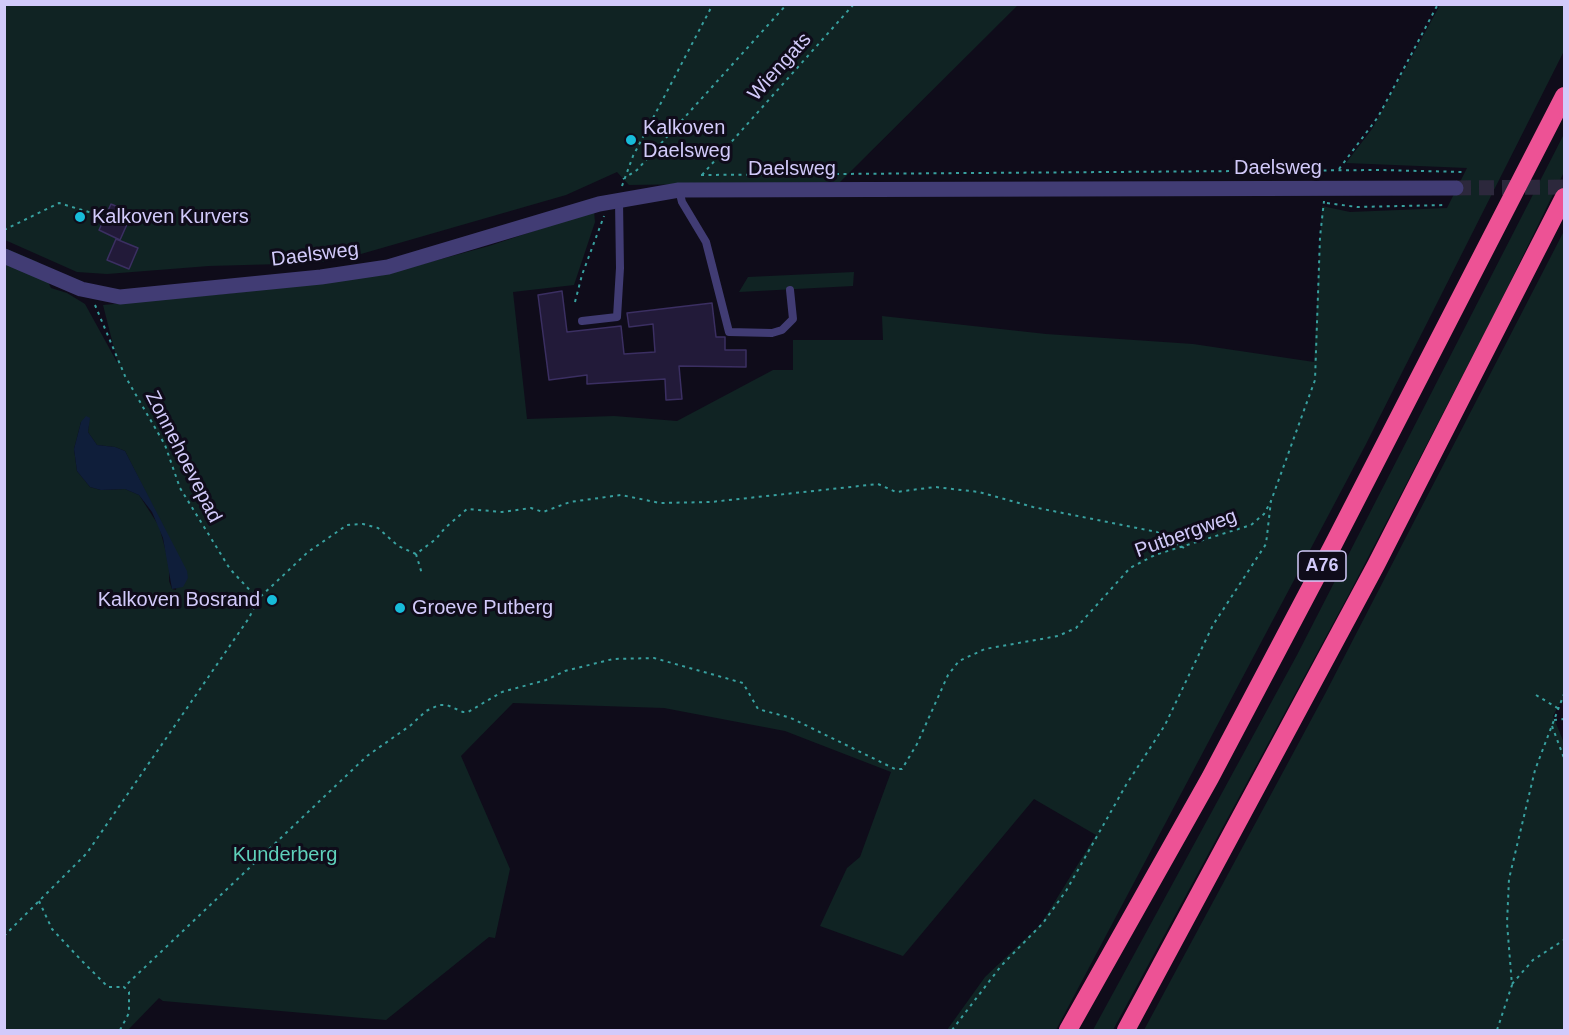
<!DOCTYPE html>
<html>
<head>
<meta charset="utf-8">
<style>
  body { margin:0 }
  #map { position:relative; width:1569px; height:1035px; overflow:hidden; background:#0f0c1a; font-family:Arial,sans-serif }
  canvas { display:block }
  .frame { position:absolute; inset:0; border:6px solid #d2cafa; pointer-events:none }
</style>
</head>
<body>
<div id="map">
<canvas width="1569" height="1035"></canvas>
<div class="frame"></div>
</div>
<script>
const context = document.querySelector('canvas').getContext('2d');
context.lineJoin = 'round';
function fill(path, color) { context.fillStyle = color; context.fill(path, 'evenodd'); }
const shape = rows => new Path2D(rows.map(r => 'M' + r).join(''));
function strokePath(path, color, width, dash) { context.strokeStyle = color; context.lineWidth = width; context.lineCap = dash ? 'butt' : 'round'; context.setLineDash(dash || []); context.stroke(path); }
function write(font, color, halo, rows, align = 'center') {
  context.font = font + ' Arial,sans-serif'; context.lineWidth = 6; context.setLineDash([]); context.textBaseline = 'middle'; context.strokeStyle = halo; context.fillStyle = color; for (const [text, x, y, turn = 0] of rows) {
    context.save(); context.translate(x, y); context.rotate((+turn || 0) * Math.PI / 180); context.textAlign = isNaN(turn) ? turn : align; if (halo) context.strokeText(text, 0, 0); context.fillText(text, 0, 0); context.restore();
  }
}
const green = shape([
  [5,5,1018,5,840,182,629,185,617,172,566,195,354,256,317,263,209,266,107,274,77,272,5,240],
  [1440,5,1564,5,1564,51,1365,446,1056,1030,947,1030,985,977,1041,924,1096,835,1034,799,903,956,820,926,847,868,860,857,891,772,785,731,664,708,513,703,461,756,510,869,495,938,489,937,386,1020,163,1001,159,998,128,1030,5,1030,5,248,38,262,51,288,67,293,85,304,118,364,103,305,232,293,382,275,489,246,594,211,595,222,574,285,513,292,527,419,614,416,677,421,773,370,793,370,793,340,883,340,882,316,1046,334,1193,344,1314,362,1322,206,1350,212,1447,208,1467,168,1346,163,1372,129],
  [81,422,89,422,88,432,97,445,115,447,125,451,179,558,176,590,172,589,169,581,169,563,159,526,139,495,125,489,101,490,90,487,77,471,74,449],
  [1564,134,1564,172,1494,315,1349,594,1113,1030,1093,1030,1297,655],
  [1564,231,1564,701,1559,705,1553,716,1564,743,1564,1030,1144,1030,1325,694],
  [854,272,853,286,739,292,748,277]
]);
const water = shape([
  [86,416,90,418,88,432,97,445,115,447,125,451,187,571,188,578,183,587,172,589,163,538,152,512,139,495,125,489,101,490,90,487,77,471,74,449,81,422]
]);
const building = shape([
  [111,204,132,213,120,240,99,230,111,204],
  [116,239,138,248,129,269,107,260,116,239],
  [562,291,567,332,621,326,624,354,655,352,653,324,629,327,627,313,712,303,716,337,725,337,725,350,746,350,746,367,679,366,682,399,666,400,665,379,587,384,587,375,549,380,538,295,562,291]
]);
const tertiaryTunnel = shape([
  [1456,188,1564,187]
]);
const path = shape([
  [1339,169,1378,117,1438,4],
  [701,175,1380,170,1463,172],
  [702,175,854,4],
  [623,179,637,170,787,4],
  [622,186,633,156,713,4],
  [1327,203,1357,207,1446,205],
  [4,230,59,203,102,216],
  [575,302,582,275,604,216],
  [95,305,125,376,165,445,180,488,230,569,258,599],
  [416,554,422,574],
  [1536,695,1559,709],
  [1554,720,1564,719],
  [1552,726,1564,758],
  [39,901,52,929,81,960,108,987,122,987],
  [4,936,87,853,249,618,258,599,308,552,347,525,363,524,378,528,398,546,416,554,436,539,445,528,467,509,502,512,531,508,543,512,570,502,621,495,660,503,711,502,878,484,896,492,935,487,979,492,1033,507,1157,532,1184,548],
  [1512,984,1533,960,1564,940],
  [120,1030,129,1013,129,992,124,987,367,756,411,725,426,711,439,705,447,705,463,712,468,712,502,692,546,680,565,671,613,659,654,658,743,683,758,709,791,718,895,769,902,769,917,744,948,675,959,661,985,649,1058,636,1076,628,1130,568,1155,555,1251,525,1264,514,1271,501],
  [952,1030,1001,966,1043,923,1066,891,1126,785,1165,725,1213,625,1266,544,1271,501,1315,380,1320,237,1324,201],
  [1497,1030,1512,985,1507,923,1509,879,1535,770,1564,694]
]);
const service = shape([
  [679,190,682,202,706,242,729,332,772,333,782,330,793,319,790,290],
  [582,321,617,317,620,268,619,201]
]);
const tertiary = shape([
  [4,256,81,289,120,297,321,277,388,267,599,204,679,190,1456,188]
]);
const motorway = shape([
  [1068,1030,1210,778,1332,547,1564,96],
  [1126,1030,1376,565,1564,197]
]);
const markers = [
  [631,140,6,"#17bcd9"],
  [80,217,6,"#17bcd9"],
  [272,600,6,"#17bcd9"],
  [400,608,6,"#17bcd9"]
];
const shields = [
  [1322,566,48]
];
const shieldNames = [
  ["A76",1322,566]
];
const streetNames = [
  ["Wiengats",780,67,-48],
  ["Daelsweg",1278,168],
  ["Daelsweg",792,169],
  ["Daelsweg",315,255,-7],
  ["Zonnehoevepad",183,457,63],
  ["Putbergweg",1186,534,-20]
];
const poiNames = [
  ["Kalkoven",643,128],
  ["Daelsweg",643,151],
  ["Kalkoven Kurvers",92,217],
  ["Kalkoven Bosrand",260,600,"right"],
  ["Groeve Putberg",412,608]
];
const parkNames = [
  ["Kunderberg",285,855]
];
fill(green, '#102323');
fill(water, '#0f1e3a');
fill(building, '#221a39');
strokePath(building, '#3b2f62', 1.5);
strokePath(tertiaryTunnel, '#2c283c', 15, [15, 8]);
strokePath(path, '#38a09f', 2, [3, 4.5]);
strokePath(service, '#413c74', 8);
strokePath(tertiary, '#413c74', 15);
strokePath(motorway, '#ed5295', 18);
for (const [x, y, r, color] of markers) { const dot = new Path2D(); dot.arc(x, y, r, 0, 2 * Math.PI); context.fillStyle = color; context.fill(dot); strokePath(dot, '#0f0c1a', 2); }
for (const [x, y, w] of shields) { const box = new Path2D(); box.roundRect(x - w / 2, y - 15, w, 30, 4.5); context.fillStyle = '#0f0c1a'; context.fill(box); strokePath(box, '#d2cafa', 1.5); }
write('bold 18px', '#d2cafa', null, shieldNames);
write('20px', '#d2cafa', '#0f0c1a', streetNames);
write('20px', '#d2cafa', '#0f0c1a', poiNames, 'left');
write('20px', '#5fd0ba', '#0f0c1a', parkNames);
</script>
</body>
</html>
